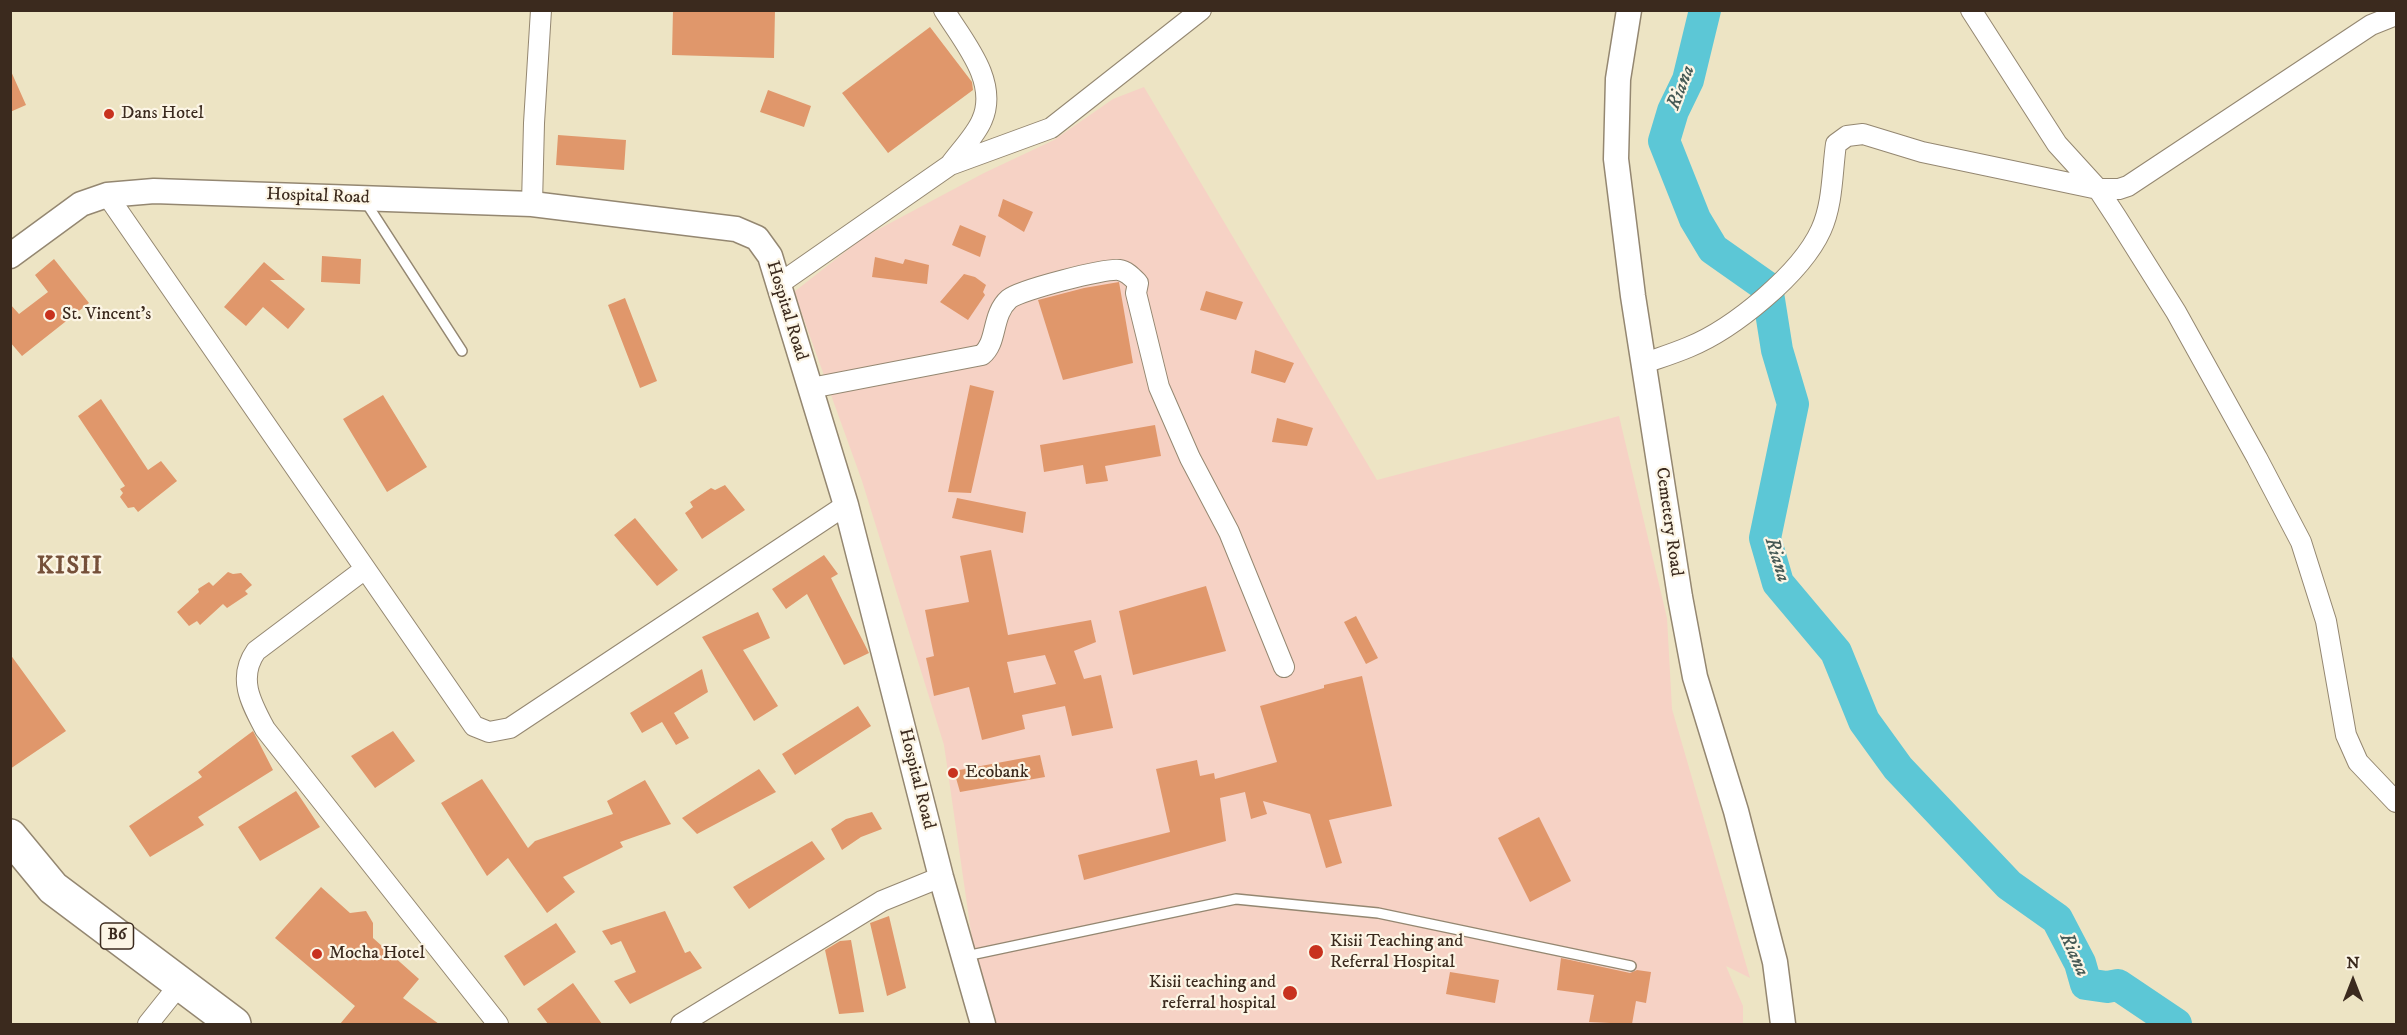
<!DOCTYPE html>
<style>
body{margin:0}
#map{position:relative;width:2407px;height:1035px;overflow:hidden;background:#ede4c4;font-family:"IM FELL DW Pica",serif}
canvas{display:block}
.frame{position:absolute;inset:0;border:12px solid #3b2a1e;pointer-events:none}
.north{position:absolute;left:2323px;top:951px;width:60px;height:60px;-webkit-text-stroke:4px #fcf5e5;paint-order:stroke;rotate:0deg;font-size:16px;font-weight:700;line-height:24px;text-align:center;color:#3b2a1e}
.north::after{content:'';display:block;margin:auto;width:21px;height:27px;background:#3b2a1e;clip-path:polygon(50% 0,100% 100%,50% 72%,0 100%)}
</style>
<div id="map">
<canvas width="2407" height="1035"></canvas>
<div class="frame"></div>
<div class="north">N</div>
</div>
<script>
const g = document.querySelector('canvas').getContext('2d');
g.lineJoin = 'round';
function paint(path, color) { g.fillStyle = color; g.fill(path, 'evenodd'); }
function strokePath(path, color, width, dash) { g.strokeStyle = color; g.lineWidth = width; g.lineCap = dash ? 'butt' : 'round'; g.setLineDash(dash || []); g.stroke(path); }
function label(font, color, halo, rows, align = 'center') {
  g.font = font + ' "IM FELL DW Pica",serif'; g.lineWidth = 4.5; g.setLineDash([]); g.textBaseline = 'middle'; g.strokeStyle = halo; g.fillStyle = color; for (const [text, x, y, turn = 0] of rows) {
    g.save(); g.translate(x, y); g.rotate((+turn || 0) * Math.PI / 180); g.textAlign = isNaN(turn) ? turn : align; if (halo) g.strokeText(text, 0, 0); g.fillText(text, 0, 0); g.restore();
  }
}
paint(new Path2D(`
 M1144 87 1377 480 1619 416 1667 618 1672 709 1750 978 1726 966 1743 1006V1024H993L972 939 944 745 862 481 794 292 864 237 984 173 1054 140 1113 99Z`), '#f6d2c5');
strokePath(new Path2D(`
 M1705 10 1688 80 1673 111 1664 141 1695 219 1713 249 1767 287 1777 350 1793 404 1765 538 1778 583 1836 652 1864 721 1898 768 2009 885 2057 919 2080 963 2086 984 2107 987 2118 985 2176 1024`), '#5cc7d6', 32);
paint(new Path2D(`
 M673 10H775L774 58 672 55Z
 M930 27 972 82 973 90 888 153 842 93Z
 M10 69 26 105 10 112Z
 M768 90 811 106 804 127 760 112Z
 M558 135 626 140 624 170 556 165Z
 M1003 199 1033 212 1024 232 998 216Z
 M960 225 986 236 980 257 952 245Z
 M322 256 361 259 360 284 321 282Z
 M875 257 903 264 905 259 929 265 927 284 872 277Z
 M54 259 89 303 22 356 10 342V304L19 314 48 292 35 275Z
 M264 262 285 280H270L305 309 288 329 263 307 246 326 224 307Z
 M964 274 975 277 986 285 983 292 985 295 968 320 940 302Z
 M1119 282 1133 363 1063 380 1038 300 1084 288Z
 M1206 291 1243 302 1236 320 1200 310Z
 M625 298 657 381 640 388 608 305Z
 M1255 350 1294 363 1285 383 1251 373Z
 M970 385 994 391 971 493 948 492Z
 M383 395 427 467 387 492 343 419Z
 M101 399 148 470 161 461 177 481 138 512 134 507 128 508 120 497 123 493 120 489 125 486 78 416Z
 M1277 418 1313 428 1307 446 1272 442Z
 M1155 425 1161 456 1105 466 1108 481 1086 484 1083 465 1044 472 1040 445Z
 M725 485 745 510 702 539 685 513 693 507 690 502 711 488 715 490Z
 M957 498 1026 512 1023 533 952 518Z
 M635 518 678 570 657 586 614 535Z
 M991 550 1008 635 1091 620 1096 642 1074 651 1084 679 1101 675 1113 728 1072 736 1065 706 1022 715 1025 729 982 740 969 687 934 696 926 658 934 656 925 610 969 602 960 556ZM1045 655 1056 684 1014 693 1007 662Z
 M824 555 838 574 831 578 869 653 844 665 807 594 786 609 772 589Z
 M228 572 233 574 241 573 252 585 245 591 248 594 227 608 223 604 200 625 197 621 189 626 177 612 199 592 198 589 209 582 213 586Z
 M1206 586 1226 651 1133 675 1119 611Z
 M758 612 770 638 743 650 778 706 754 721 702 637Z
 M1356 616 1378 658 1366 664 1344 622Z
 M10 654 66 731 10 769Z
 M702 669 708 692 674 713 689 738 676 745 662 722 642 733 630 713Z
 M1362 676 1392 806 1329 820 1342 863 1326 868 1310 814 1263 801 1267 814 1251 819 1245 792 1220 798 1226 841 1084 880 1078 855 1170 832 1156 769 1197 760 1200 776 1214 773 1215 779 1277 762 1260 706 1324 688V685Z
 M858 706 871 726 795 775 782 754Z
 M253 731 273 770 198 817 204 825 150 857 129 826 202 777 198 772Z
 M393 731 415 761 375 788 351 756Z
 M1040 755 1045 777 960 792 954 771Z
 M759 769 776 792 697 834 682 818Z
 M482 779 528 848 535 841 613 814 607 801 645 780 671 824 620 842 623 847 563 877 575 892 547 913 508 858 487 876 441 803Z
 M296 791 320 827 260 861 238 827Z
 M872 812 882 829 861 837 842 850 831 829 846 819Z
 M1539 817 1571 881 1530 902 1498 838Z
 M812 841 825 859 749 909 733 887Z
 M321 887 350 913 366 911 373 923V938L419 979 403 998 439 1024H340L355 1006 275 938Z
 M665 911 685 953 690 951 702 968 630 1004 614 981 636 972 621 941 611 945 602 931Z
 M889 916 906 988 887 996 870 923Z
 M556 923 576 952 524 986 504 956Z
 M851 940 864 1012 839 1014 825 950 840 941Z
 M1561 958 1630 973 1637 970 1651 972 1646 1003 1636 1001 1632 1024 1589 1022 1594 995 1557 990Z
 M1450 972 1499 980 1495 1003 1446 994Z
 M573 983 602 1024H548L537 1009Z`), '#e0976b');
const service = new Path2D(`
 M365 201 462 351
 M966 956 1236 899 1378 913 1631 966`);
const minor = new Path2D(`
 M944 10C963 41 999 81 982 120 976 135 960 151 950 165
 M1971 10 2057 144 2098 189 2117 218 2176 312 2257 458 2301 542 2326 621 2346 735 2358 762 2396 802
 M107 195 474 726 489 732 510 728 846 505
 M532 204 534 123 541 10
 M779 284 950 165 1051 128 1201 10
 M1645 363C1659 358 1675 353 1689 347 1733 329 1801 274 1821 230 1833 204 1832 172 1836 144L1847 136 1863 134 1922 152 2098 189H2119L2128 186 2371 25 2396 15
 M811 388 982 355C998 342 991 315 1009 299 1020 290 1105 268 1119 270 1127 271 1133 278 1138 283L1136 293 1159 387 1190 458 1229 532 1284 667
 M365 569 256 651C237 678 251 703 265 729L498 1024
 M148 1024 180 984
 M681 1024 882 901 941 877`);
const tertiary = new Path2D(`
 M1629 10 1618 79 1616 159 1633 296 1680 597 1695 677 1736 811 1775 962 1783 1024
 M10 256 81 204 107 195 154 191 532 204 736 229 757 238 770 256 846 505 941 877 983 1024`);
const trunk = new Path2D(`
 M10 836 53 888 234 1024`);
strokePath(service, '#948771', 12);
strokePath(minor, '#948771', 22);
strokePath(tertiary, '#948771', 27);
strokePath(trunk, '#948771', 36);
strokePath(service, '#fff', 9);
strokePath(minor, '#fff', 20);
strokePath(tertiary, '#fff', 24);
strokePath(trunk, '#fff', 33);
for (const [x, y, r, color] of [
 [109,114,6,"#c8321e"],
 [50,315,6,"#c8321e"],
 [953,773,6,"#c8321e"],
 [1316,952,8,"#c8321e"],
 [317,954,6,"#c8321e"],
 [1290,993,8,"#c8321e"]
]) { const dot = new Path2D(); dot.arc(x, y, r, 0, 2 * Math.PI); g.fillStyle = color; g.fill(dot); strokePath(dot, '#fcf5e5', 2); }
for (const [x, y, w] of [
 [117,936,33]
]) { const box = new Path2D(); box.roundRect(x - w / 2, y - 13, w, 26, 4.5); g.fillStyle = '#fcf5e5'; g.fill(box); strokePath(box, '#3b2a1e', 1.5); }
label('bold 16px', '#3b2a1e', null, [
 ["B6",117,936]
]);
label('18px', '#3b2a1e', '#fcf5e5', [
 ["Dans Hotel",121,114],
 ["St. Vincent's",62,315],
 ["Ecobank",965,773],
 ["Kisii Teaching and",1330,942],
 ["Referral Hospital",1330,963],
 ["Mocha Hotel",329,954],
 ["Kisii teaching and",1276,983,"right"],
 ["referral hospital",1276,1004,"right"]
], 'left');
label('18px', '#3b2a1e', '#fcf5e5', [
 ["Hospital Road",318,197,2],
 ["Hospital Road",786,311,73],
 ["Cemetery Road",1668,522,82],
 ["Hospital Road",916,779,76]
]);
label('italic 20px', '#455955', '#fcf5e5', [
 ["Riana",1682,88,-69],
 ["Riana",1776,560,73],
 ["Riana",2073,955,66]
]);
g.letterSpacing = '1.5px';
label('bold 24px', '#755039', '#fcf5e5', [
 ["KISII",70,568]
]);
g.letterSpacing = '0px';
</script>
